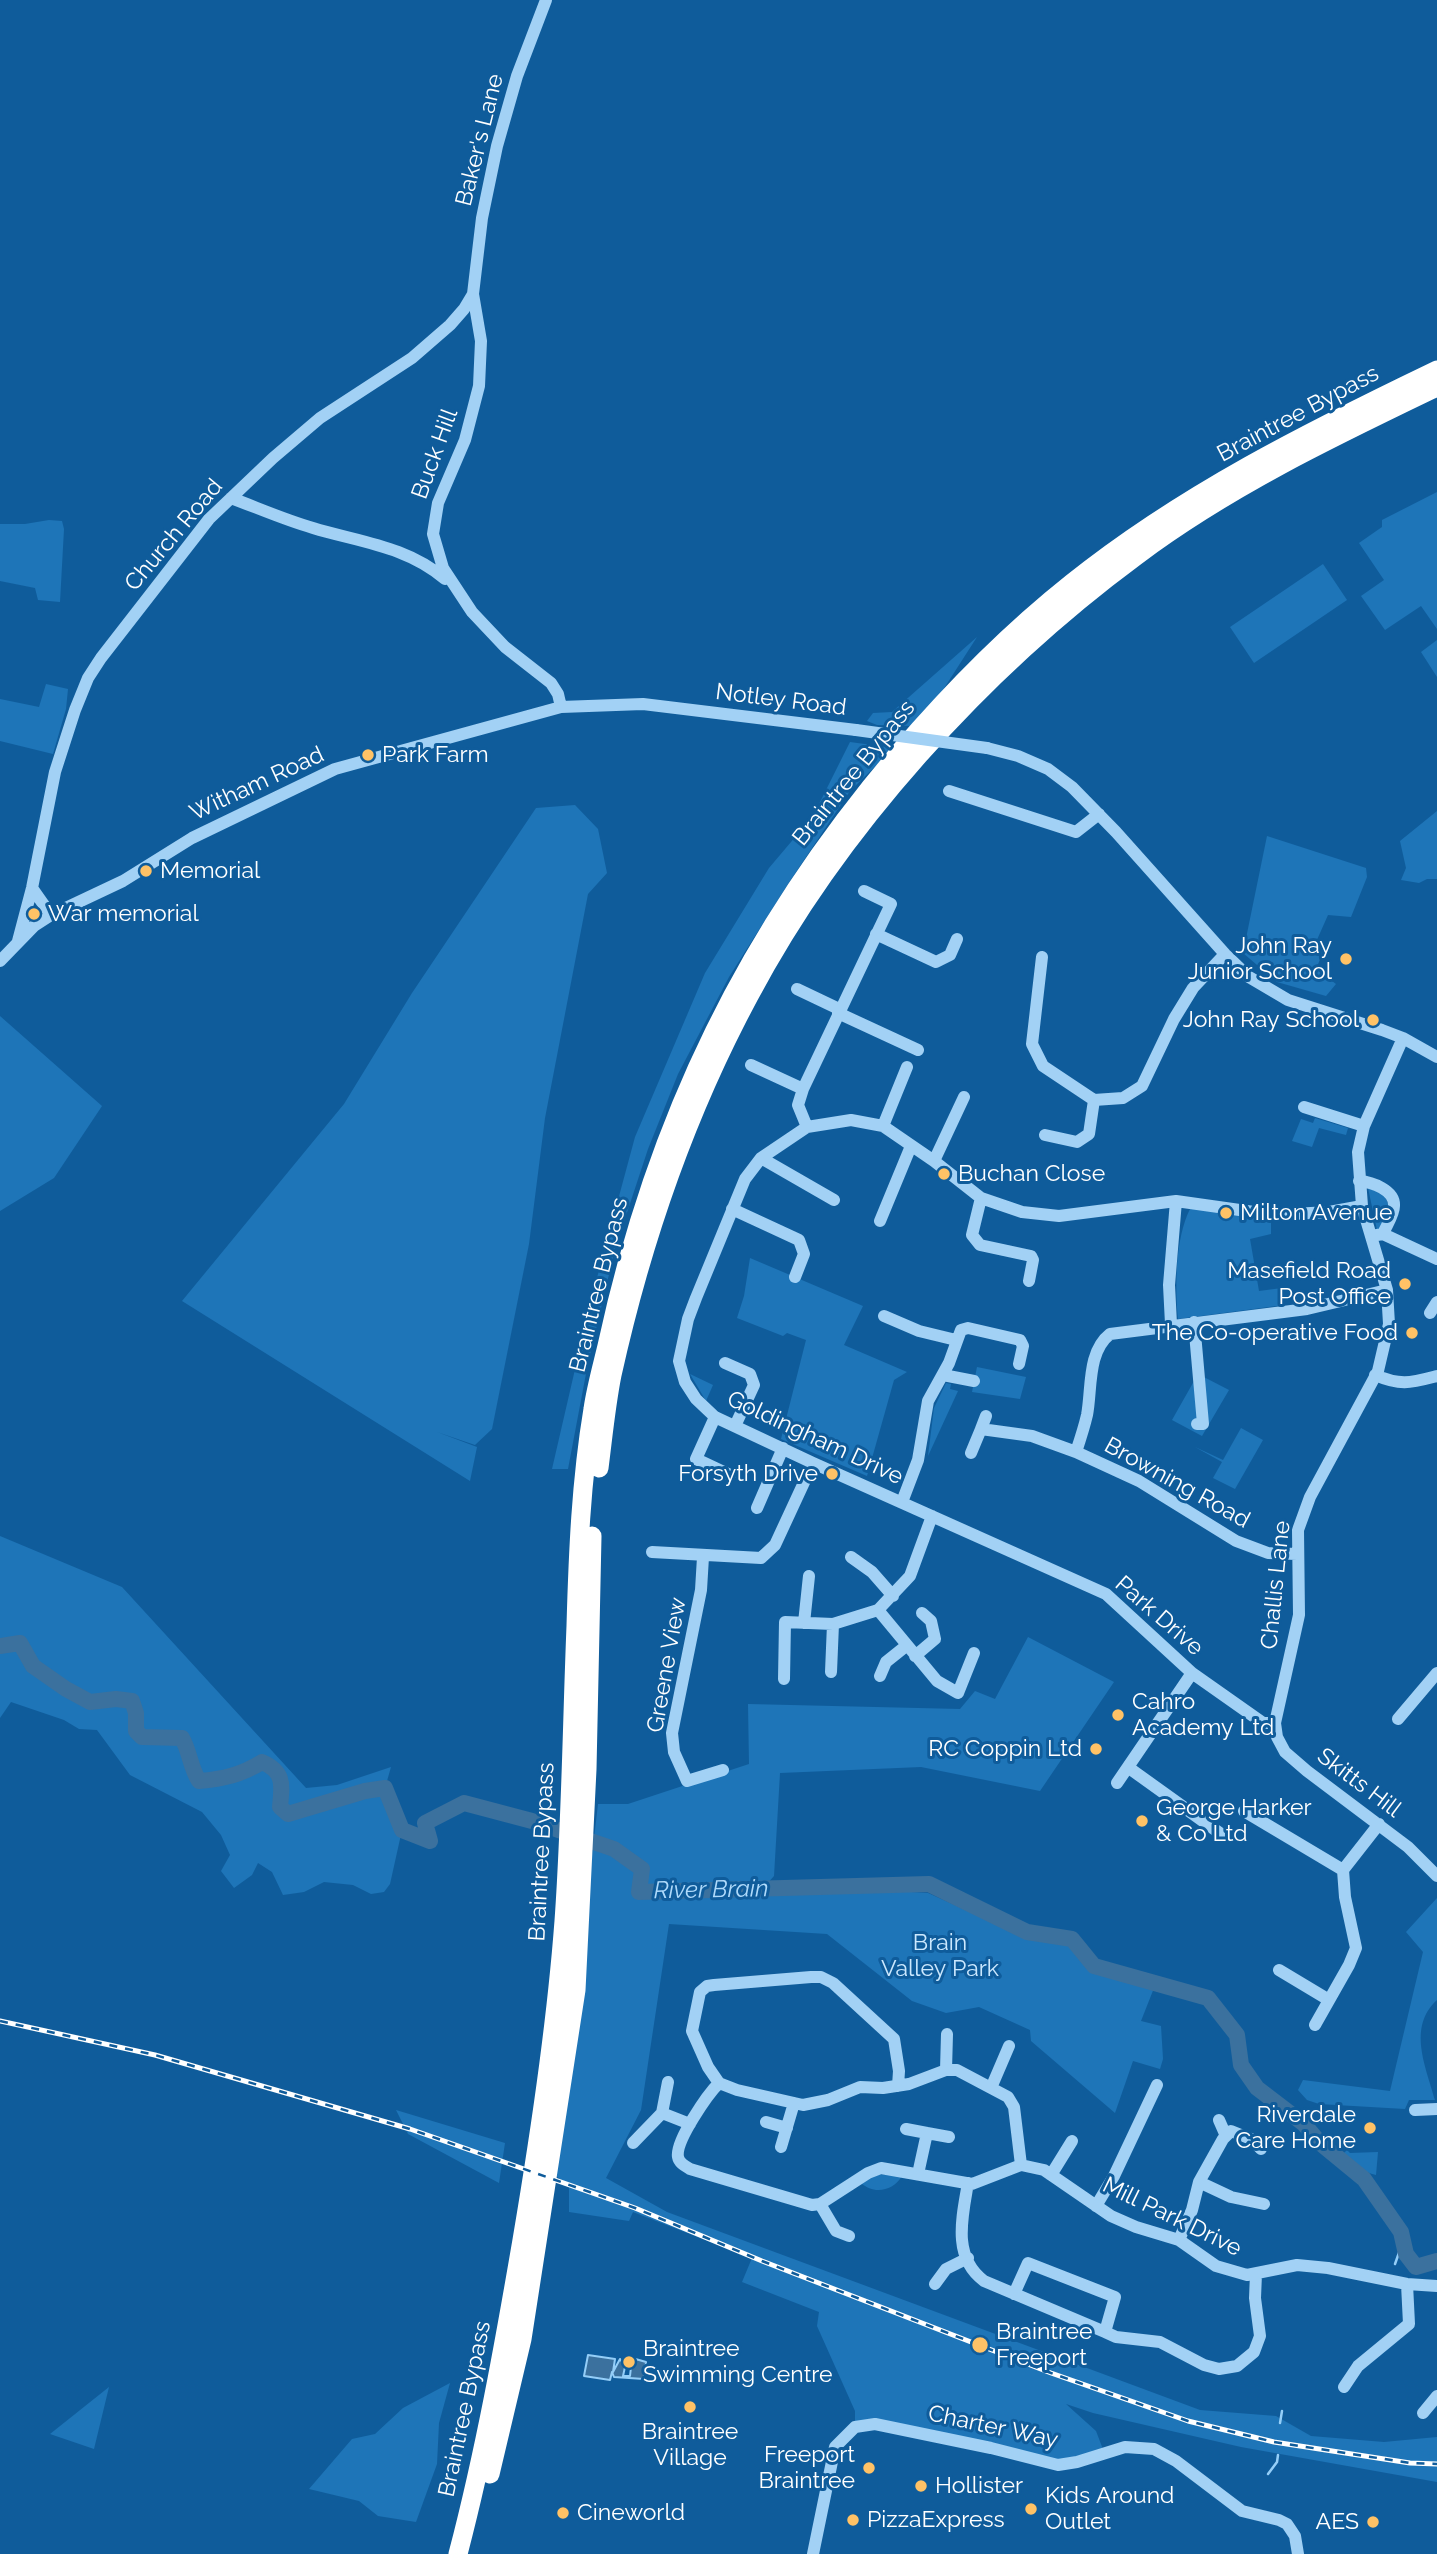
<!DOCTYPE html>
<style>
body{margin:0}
canvas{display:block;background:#0f5c9b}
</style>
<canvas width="1437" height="2554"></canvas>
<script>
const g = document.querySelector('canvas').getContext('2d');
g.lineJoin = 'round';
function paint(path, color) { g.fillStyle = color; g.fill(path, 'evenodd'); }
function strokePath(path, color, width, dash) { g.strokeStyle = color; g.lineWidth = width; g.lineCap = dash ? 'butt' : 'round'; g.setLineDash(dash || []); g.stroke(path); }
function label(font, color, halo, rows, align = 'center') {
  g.font = font + ' Raleway,sans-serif'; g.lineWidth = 6; g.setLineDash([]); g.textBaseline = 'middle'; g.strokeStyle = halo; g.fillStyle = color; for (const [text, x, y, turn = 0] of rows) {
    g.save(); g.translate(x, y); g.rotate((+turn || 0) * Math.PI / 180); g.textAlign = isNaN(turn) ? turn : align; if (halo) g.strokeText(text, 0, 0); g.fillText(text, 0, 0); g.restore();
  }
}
paint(new Path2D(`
 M1437 492V629L1421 606 1385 630 1361 596 1384 580 1359 543 1382 527V520Z
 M49 520 62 521 64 529 60 602 38 600 35 588 0 581V524H25Z
 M1323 564 1347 600 1254 663 1230 627Z
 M977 637 941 693 913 726 877 725 867 721 873 713 892 712Z
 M1437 640V677L1421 652Z
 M46 684 68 689 66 709 53 754 0 741V699L39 707Z
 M850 742 894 748 850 791 788 884 729 977 678 1074 648 1149 615 1249 588 1363 568 1469H552L591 1300 635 1137 705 973 769 868 813 816Z
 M575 805 598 829 607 873 588 894 545 1118 529 1244 492 1429 475 1445 437 1432 477 1447 470 1481 182 1301 344 1104 412 993 536 808Z
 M1437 811V879H1427L1419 883 1401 880 1406 868 1400 841Z
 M1267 836 1366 868 1367 877 1351 917 1328 915 1316 942 1318 947 1324 950 1316 969 1336 984 1326 996 1277 982 1243 953Z
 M0 1016 102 1106 54 1178 0 1211Z
 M1315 1118 1348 1128 1346 1135 1319 1128 1312 1147 1292 1141 1301 1119 1313 1123Z
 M1368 1188C1394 1197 1390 1207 1382 1229L1377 1230Z
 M1196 1208 1271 1219V1234L1250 1239 1259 1291 1282 1288 1284 1305 1178 1319C1175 1287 1175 1239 1190 1209Z
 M750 1258 863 1306 844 1345 907 1372 894 1380 867 1476 781 1439 806 1340 787 1333 783 1336 737 1318 744 1296Z
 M977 1367 1026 1377 1020 1399 972 1392Z
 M690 1374 713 1385 706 1401Z
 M1198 1374 1229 1390 1202 1436 1172 1420Z
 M946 1383 951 1384 950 1389 958 1391 928 1456 934 1408Z
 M1241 1428 1263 1440 1235 1489 1213 1478 1222 1462 1195 1447 1223 1460Z
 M0 1536 122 1587 306 1788 337 1785 391 1767 385 1788 402 1830 390 1884 384 1892 371 1894 353 1885 324 1882 304 1892 283 1895 272 1872 258 1863 252 1875 234 1888 221 1871 230 1855 221 1835 202 1812 130 1775 97 1730 79 1729 64 1720 11 1702 0 1718Z
 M1028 1637 1114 1682 1040 1791 921 1767 780 1773 774 1876 757 1895 863 1889 928 1893 1023 1936 1070 1945 1092 1969 1154 1988 1141 2021 1161 2026 1163 2059 1160 2069 1133 2061 1115 2113 1031 2041 1030 2030 979 2007 946 2013 912 2001 827 1934 669 1924 641 2110 606 2178 667 2212 1200 2410 1276 2416 1311 2436 1384 2442 1437 2437V2482L1241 2447 1093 2413 1066 2404 1096 2431 1104 2452 1061 2464 875 2424 855 2427V2411L817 2326 819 2312 742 2282 752 2258 633 2212 629 2221 569 2212V2187L555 2175 598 1804H628L749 1764 748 1704 960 1709 975 1691 995 1699Z
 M1437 1898V2000C1407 2027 1426 2067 1435 2100H1409L1405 2109 1319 2104 1307 2100 1298 2090 1303 2080 1390 2091 1423 1952 1406 1932Z
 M396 2110 505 2143 499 2183 408 2134Z
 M1347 2150 1350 2153 1378 2152 1376 2175C1364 2172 1351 2165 1343 2154Z
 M875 2174 902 2176C893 2191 874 2195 861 2183Z
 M450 2383 439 2423 437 2464 416 2522 378 2516 359 2501 309 2489 352 2439 375 2434 403 2408Z
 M109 2387 94 2449 50 2434Z`), '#1e75b8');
const water = new Path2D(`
 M588 2355 615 2359 613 2372 620 2359 625 2367 623 2376H630L632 2358 646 2362 644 2379 614 2377 612 2372 610 2380 584 2376Z`);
paint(water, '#3b719e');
strokePath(water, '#94cef8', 2);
strokePath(new Path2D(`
 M1395 2264 1401 2247V2232
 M1280 2423 1282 2411
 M1268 2474 1277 2462 1278 2455`), '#94cef8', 2.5);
strokePath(new Path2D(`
 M0 1646 20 1643 33 1666 66 1689 90 1702 116 1699 132 1701 136 1713V1731L142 1737 182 1738C190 1752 190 1767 199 1781 223 1779 241 1775 262 1762 285 1772 282 1785 280 1807L288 1814 365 1791 385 1788 402 1830 430 1841 425 1823 464 1803 532 1821 614 1849 642 1869 639 1892 929 1884 1027 1932 1072 1939 1094 1966 1208 1998 1237 2035 1241 2065 1257 2088 1304 2124 1319 2142 1364 2179 1401 2232 1406 2254 1416 2267 1437 2261`), '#3b719e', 16);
strokePath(new Path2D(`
 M546 0 517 76 497 146 482 218 473 294 481 341 479 386 465 440 438 503 433 534 443 568 472 612 505 647 551 683 558 694 561 707
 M231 498C258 508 285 520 313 528 359 542 407 546 445 579
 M987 748 1018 756 1048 769 1072 787 1116 832 1225 954 1249 977 1288 1000 1382 1030 1403 1038 1437 1057
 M949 791 1076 832 1099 814
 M32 888 51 915
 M876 934 936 962 950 955 957 939
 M18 941 32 888 55 772 75 710 88 678 101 658 209 519 273 458 320 418 412 358 450 325 464 309 473 294
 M1042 957 1032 1044 1043 1066 1094 1100 1123 1098 1142 1086 1174 1019 1193 988 1225 954
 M0 961 34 926 51 915 123 881 192 838 335 769 561 707 643 704 856 730
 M797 989 839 1009
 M838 1013 918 1050
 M1403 1038 1364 1126 1358 1152 1362 1206 1387 1290 1389 1324 1378 1371 1310 1497 1298 1530 1299 1615 1275 1723 1277 1737 1285 1752 1307 1771 1408 1847 1437 1876
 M751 1065 803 1089
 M1304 1107 1364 1126
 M883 1126 907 1067
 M807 1127 798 1105 803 1089 891 904 864 891
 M1045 1135 1077 1142 1089 1134 1094 1100
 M761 1158 834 1200
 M934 1161 964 1097
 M1359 1181C1372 1182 1395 1190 1394 1206 1394 1215 1386 1226 1383 1234
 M981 1198 972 1235 980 1245 1031 1256 1033 1260 1029 1281
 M732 1209 799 1240 804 1254 795 1277
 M880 1221 911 1146
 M1377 1235 1383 1234 1437 1259
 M1430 1313 1437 1302
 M884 1316 919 1331 956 1340
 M1194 1322 1203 1424H1197
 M1171 1324 1169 1285 1176 1201
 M725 1363 750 1374 754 1385 735 1426
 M943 1375 974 1381
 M1375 1375C1401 1386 1410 1383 1437 1376
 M715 1417 696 1459 730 1475
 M981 1429 986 1416
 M1076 1452C1080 1440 1084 1428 1087 1415 1092 1389 1087 1352 1110 1334L1307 1309 1387 1290
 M971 1453 981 1429 1032 1436 1076 1452 1139 1481 1236 1541 1268 1553 1297 1554
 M902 1502 918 1460 928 1401 949 1363 961 1330 968 1328 1020 1340 1023 1346 1019 1364
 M757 1508 783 1448
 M652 1552 761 1558 775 1545 813 1463
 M703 1557 701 1590 672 1733 674 1752 687 1781 723 1770
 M851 1557 872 1572 893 1596
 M878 1610 937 1681 958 1693 974 1653
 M804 1623 809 1576
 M915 1656 935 1639 931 1621 922 1613
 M831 1672 833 1624
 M880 1676 886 1662 906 1646
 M784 1679 785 1622 833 1624 878 1610 910 1576 932 1516
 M1398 1719 1437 1673
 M1275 1723H1263L1192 1673 1106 1594 813 1463 715 1417 696 1399 685 1382 679 1361 688 1319 696 1298 745 1179 761 1158 807 1127 851 1120 883 1126 934 1161 981 1198 1022 1212 1059 1216 1176 1201 1275 1215 1329 1212 1362 1206
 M1129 1768 1221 1834
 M1117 1783 1192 1673
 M1244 1811 1343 1870
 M1279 1970 1329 2000
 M1315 2025 1349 1965 1356 1948 1345 1897 1343 1870 1379 1824
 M946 2070 947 2034
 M719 2083C708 2094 675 2141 678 2157 679 2163 685 2166 690 2169L812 2205 820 2204 868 2173 881 2168 972 2184 1021 2165 1044 2170 1111 2216 1136 2227 1179 2240 1216 2266 1247 2275 1297 2265 1328 2268 1407 2284 1437 2286
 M719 2083 737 2090 803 2105 828 2100 860 2087 883 2088 909 2084 946 2070H957L1008 2097 1014 2107 1021 2165
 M719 2083 708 2067 692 2031 700 1992 707 1986 714 1985 811 1977H821L833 1983 894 2039 899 2071 898 2086
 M991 2088 1009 2046
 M1415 2110 1437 2109
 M662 2113 668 2082
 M1219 2120 1226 2136
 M766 2122 787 2128
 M906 2129 927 2133
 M633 2143 662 2113 690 2124
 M781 2147 794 2103
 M918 2174 927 2133 949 2137
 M1051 2175 1072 2141
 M1199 2182 1231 2197 1264 2204
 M968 2183C962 2218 952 2257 984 2281L1105 2332 1116 2337 1160 2342 1204 2365 1219 2369 1237 2366 1254 2352 1260 2336 1255 2298 1256 2274
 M820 2204 836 2231 849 2236
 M1096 2206 1114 2176 1157 2085
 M1179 2240 1192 2210 1199 2182 1223 2139 1231 2131 1251 2139 1261 2149
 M935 2284 946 2269 968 2258
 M1014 2294 1028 2263 1115 2297 1105 2332
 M1344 2387 1358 2366 1409 2324 1407 2284
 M1423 2413 1437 2396
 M813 2554 835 2447 855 2427 875 2424 991 2448 1058 2465 1077 2462 1125 2447 1154 2449 1176 2461 1242 2511 1279 2520 1287 2524 1295 2536 1298 2554`), '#a2d1f5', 12);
strokePath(new Path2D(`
 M599 1468C603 1437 606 1405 612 1375 641 1244 685 1115 749 996 838 828 983 669 1136 556 1228 487 1333 437 1437 387
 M490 2474 522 2339 576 1990 587 1769 592 1536
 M458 2554C485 2451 504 2345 522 2240 540 2134 556 2028 564 1921 571 1823 572 1725 576 1626 578 1554 581 1481 593 1409 596 1388 602 1367 607 1346 656 1119 748 931 898 754 951 692 1009 633 1072 583 1183 494 1310 431 1437 370`), '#fff', 19);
const rail = new Path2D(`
 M0 2021 155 2055 410 2129 635 2208 762 2261 1051 2373 1188 2421 1274 2442 1410 2463 1437 2464`);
strokePath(rail, '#fff', 5);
strokePath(rail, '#0f5c9b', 2.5, [8]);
strokePath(new Path2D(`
 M856 730 987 748`), '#a2d1f5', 12);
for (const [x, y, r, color] of [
 [368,755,7,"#ffc266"],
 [146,871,7,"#ffc266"],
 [34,914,7,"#ffc266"],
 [1346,959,7,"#ffc266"],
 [1373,1020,7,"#ffc266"],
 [944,1174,7,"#ffc266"],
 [1226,1213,7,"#ffc266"],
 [1405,1284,7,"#ffc266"],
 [1412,1333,7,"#ffc266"],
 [832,1474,7,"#ffc266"],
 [1118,1715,7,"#ffc266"],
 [1096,1749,7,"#ffc266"],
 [1142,1821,7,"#ffc266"],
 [1370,2128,7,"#ffc266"],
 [980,2345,9,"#ffc266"],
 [629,2362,7,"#ffc266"],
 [690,2407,7,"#ffc266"],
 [869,2468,7,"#ffc266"],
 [921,2486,7,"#ffc266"],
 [1031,2509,7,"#ffc266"],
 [563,2513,7,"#ffc266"],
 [853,2520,7,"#ffc266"],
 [1373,2522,7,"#ffc266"]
]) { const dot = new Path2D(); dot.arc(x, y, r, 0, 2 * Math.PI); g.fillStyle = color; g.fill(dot); strokePath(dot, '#0f5c9b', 2.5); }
label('23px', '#fff', '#0f5c9b', [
 ["Baker's Lane",480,140,-76],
 ["Braintree Bypass",1298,414,-28],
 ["Buck Hill",435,454,-70],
 ["Church Road",174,535,-50],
 ["Notley Road",781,700,7],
 ["Braintree Bypass",854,773,-51],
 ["Witham Road",257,784,-25],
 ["Braintree Bypass",599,1285,-76],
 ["Goldingham Drive",815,1438,25],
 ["Browning Road",1177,1483,29],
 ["Challis Lane",1276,1585,-84],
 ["Park Drive",1159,1616,41],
 ["Greene View",667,1665,-80],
 ["Skitts Hill",1359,1783,37],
 ["Braintree Bypass",542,1852,-87],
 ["Mill Park Drive",1172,2217,26],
 ["Braintree Bypass",465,2409,-78],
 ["Charter Way",993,2427,12]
]);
label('23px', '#fff', '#0f5c9b', [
 ["Park Farm",382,755],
 ["Memorial",160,871],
 ["War memorial",48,914],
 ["John Ray",1332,946,"right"],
 ["Junior School",1332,972,"right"],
 ["John Ray School",1359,1020,"right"],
 ["Buchan Close",958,1174],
 ["Milton Avenue",1240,1213],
 ["Masefield Road",1391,1271,"right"],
 ["Post Office",1391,1297,"right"],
 ["The Co-operative Food",1398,1333,"right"],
 ["Forsyth Drive",818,1474,"right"],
 ["Cahro",1132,1702],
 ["Academy Ltd",1132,1728],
 ["RC Coppin Ltd",1082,1749,"right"],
 ["George Harker",1156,1808],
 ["& Co Ltd",1156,1834],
 ["Riverdale",1356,2115,"right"],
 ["Care Home",1356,2141,"right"],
 ["Braintree",996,2332],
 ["Freeport",996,2358],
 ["Braintree",643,2349],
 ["Swimming Centre",643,2375],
 ["Braintree",690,2432,"center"],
 ["Village",690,2458,"center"],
 ["Freeport",855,2455,"right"],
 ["Braintree",855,2481,"right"],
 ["Hollister",935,2486],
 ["Kids Around",1045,2496],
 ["Outlet",1045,2522],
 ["Cineworld",577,2513],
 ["PizzaExpress",867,2520],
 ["AES",1359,2522,"right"]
], 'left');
label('23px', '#cbe8fe', '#0f5c9b', [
 ["Brain",940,1943],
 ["Valley Park",940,1969]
]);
label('italic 24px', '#afdafb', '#0f5c9b', [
 ["River Brain",711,1890,-1]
]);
</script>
